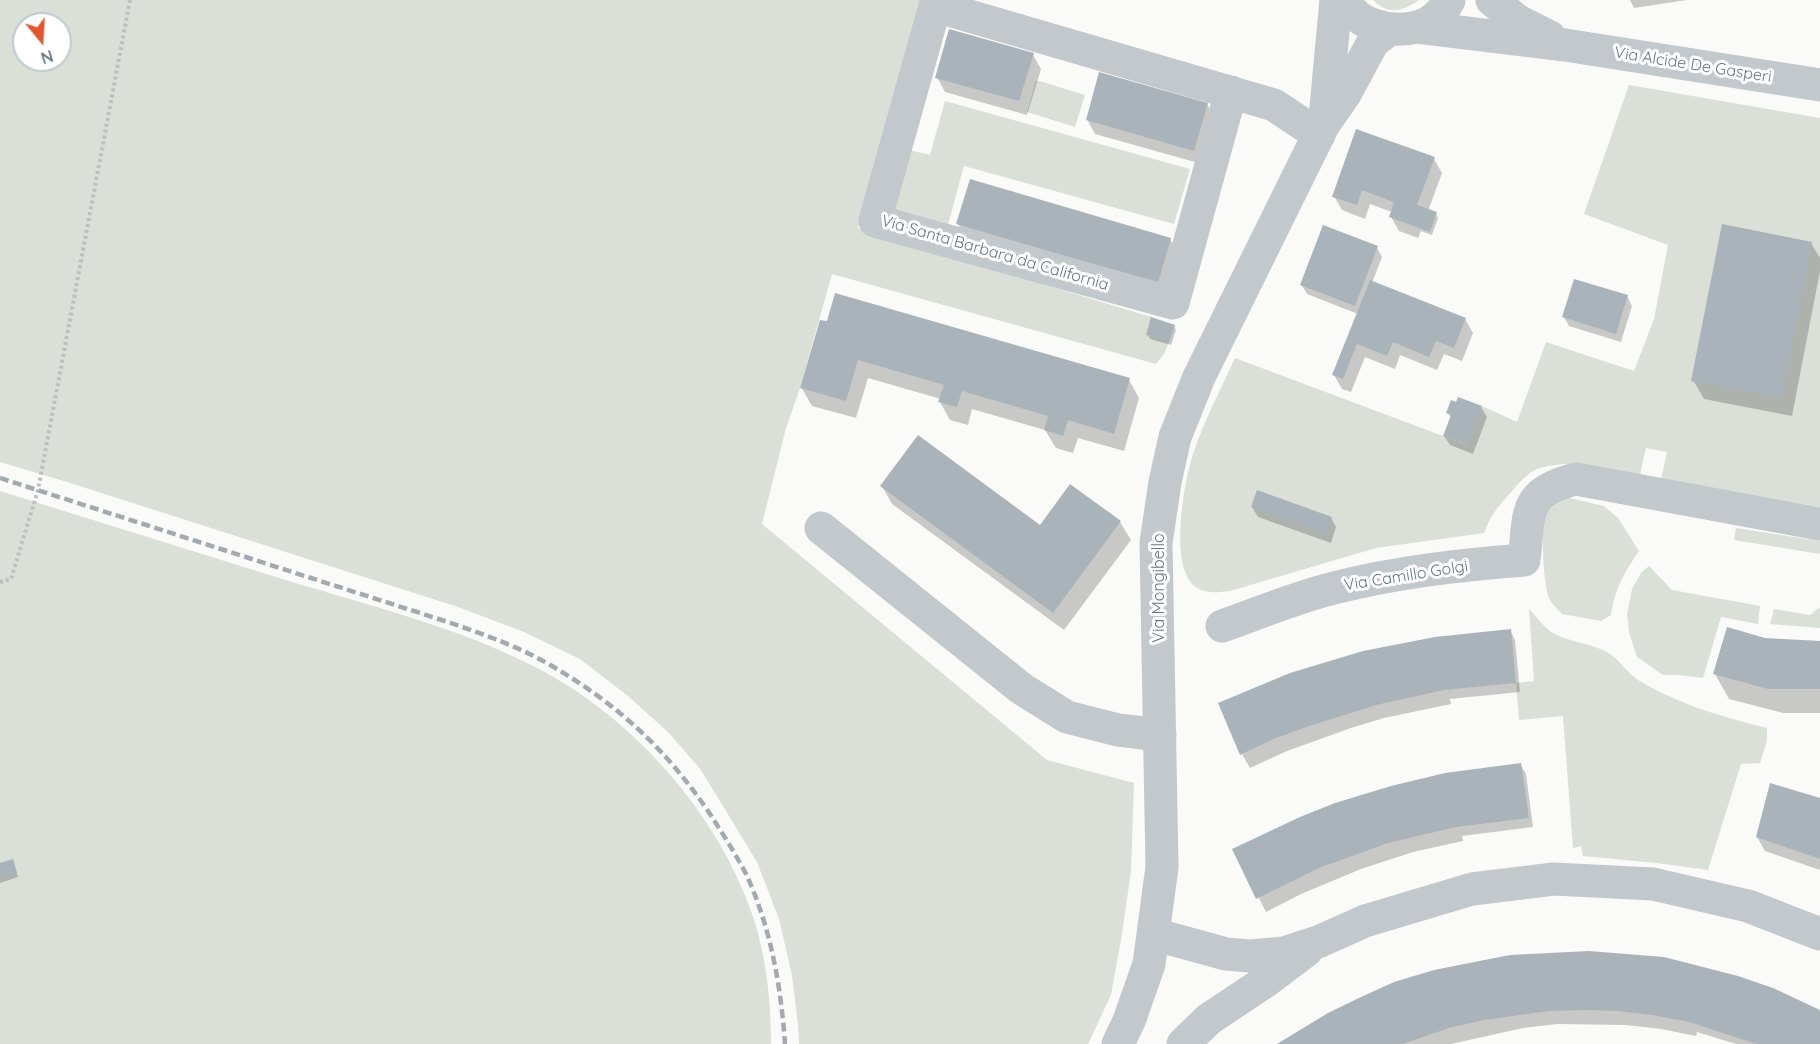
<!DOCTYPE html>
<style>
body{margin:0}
#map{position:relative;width:1820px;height:1044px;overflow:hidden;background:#fafaf8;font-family:Quicksand,sans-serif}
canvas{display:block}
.north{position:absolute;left:12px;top:12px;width:60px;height:60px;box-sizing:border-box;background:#fff;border:2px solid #c1c8cd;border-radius:50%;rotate:162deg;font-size:16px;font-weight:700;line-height:24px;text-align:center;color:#657683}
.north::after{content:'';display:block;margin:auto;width:21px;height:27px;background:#e4572e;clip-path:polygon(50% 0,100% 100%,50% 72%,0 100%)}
</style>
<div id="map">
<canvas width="1820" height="1044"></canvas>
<div class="north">N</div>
</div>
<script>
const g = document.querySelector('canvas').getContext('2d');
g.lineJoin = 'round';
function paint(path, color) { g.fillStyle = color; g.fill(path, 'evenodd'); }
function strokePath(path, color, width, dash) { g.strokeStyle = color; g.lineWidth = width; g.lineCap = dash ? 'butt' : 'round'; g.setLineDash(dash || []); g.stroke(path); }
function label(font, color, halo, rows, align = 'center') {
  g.font = font + ' Quicksand,sans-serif'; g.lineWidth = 6; g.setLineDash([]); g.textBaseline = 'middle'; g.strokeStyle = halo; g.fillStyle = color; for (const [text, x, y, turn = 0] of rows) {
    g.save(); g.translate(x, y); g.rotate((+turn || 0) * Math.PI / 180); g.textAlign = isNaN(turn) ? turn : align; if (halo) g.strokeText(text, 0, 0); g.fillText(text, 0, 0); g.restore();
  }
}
paint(new Path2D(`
 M0 0H920L858 228 1151 317 1169 342 1164 354 1156 364 832 274 800 388 786 428 762 524 1047 760 1134 783 1131 871 1122 934 1111 995 1088 1044H799L798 1025 792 975 779 919 757 862 701 770 669 733 628 696 580 659 524 632 458 607 67 482 0 462ZM24 24H60V60H24Z
 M1373 0H1419C1403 11 1389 16 1373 0Z
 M1036 80 1085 95 1075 127 1027 112Z
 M1629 85 1820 118V507L1661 479 1667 452 1646 448 1640 475C1608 469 1572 458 1540 468 1529 471 1519 483 1512 491 1498 507 1492 513 1484 533L1376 548 1230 591C1219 592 1209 594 1199 589 1167 573 1184 482 1193 454 1203 423 1221 389 1235 358L1467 445 1482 406 1517 422 1546 342 1634 371 1654 319 1668 245 1584 214Z
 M945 101 1190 169 1174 224 964 166 946 232 891 216 909 150 930 155Z
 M0 491C97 521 195 552 292 582 371 606 453 626 527 663 630 712 723 817 756 926 767 964 771 1004 771 1044H0Z
 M1570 498 1604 506 1618 518 1639 551C1625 571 1614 590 1611 615L1601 621 1562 614C1558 610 1553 605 1550 600 1543 588 1541 528 1545 516 1549 504 1559 500 1570 498Z
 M1736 528 1820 541V554L1734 540Z
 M1649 566 1672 590 1760 606 1758 624 1721 617 1703 678 1678 675H1663L1637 657 1629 632 1627 614 1632 589 1641 573Z
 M1820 607V628L1770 624 1774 609 1810 615Z
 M1529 609C1536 616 1543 626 1551 632 1567 642 1590 643 1607 652 1619 659 1626 672 1638 680 1678 704 1722 717 1767 728V741L1760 763 1741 764 1708 870 1656 863 1583 856 1581 846 1573 848 1563 716 1519 720 1516 683 1534 681Z`), '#dadfd7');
paint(new Path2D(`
 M1630 0H1687L1634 8Z
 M1033 55 1041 69 1027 115 945 92 937 77Z
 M1207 104 1215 118 1202 164 1095 134 1087 119Z
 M1434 159 1442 173 1428 211 1436 214 1438 218 1432 235 1421 231 1418 238 1399 231 1391 217 1392 212 1370 204 1365 219 1342 210 1334 196Z
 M958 224 1170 239 1178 253 1166 296 966 238Z
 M1811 243 1820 258V271L1792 416 1704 399 1693 380Z
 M1377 248 1382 257 1372 283 1465 319 1473 333 1462 361 1444 354 1437 370 1400 355 1395 369 1365 357 1351 392 1342 389 1334 375 1358 314 1307 294 1301 284Z
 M1627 296 1632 306 1621 342 1569 326 1564 317Z
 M821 321 1129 380 1139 398 1124 451 1078 438 1073 453 1056 448 1045 430 972 409 968 425 950 420 940 402 941 399 868 378 856 418 812 406 801 387Z
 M1174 326 1176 330 1171 345 1150 339 1148 334Z
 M1481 407 1487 417 1473 454 1450 445 1444 436 1451 418 1448 413Z
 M882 486 1041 527 1120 522 1131 540 1064 630 892 504Z
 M1252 507 1331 518 1336 527 1331 543 1258 517Z
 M1510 630 1515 640 1520 692 1450 699 1451 704 1384 718 1351 728 1287 751 1250 768 1242 754Z
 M1765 640 1820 641V713H1783L1729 699 1715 674Z
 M1520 764 1526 774 1533 827 1462 836 1463 841 1413 852 1361 869 1301 894 1266 912 1234 850Z
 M1820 800V870L1765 851 1757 837Z
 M13 861 18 877 0 883V865Z
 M1395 983 1820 1012V1044H1736L1697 1032 1696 1036 1661 1029 1626 1025 1557 1024 1523 1028 1451 1044H1280Z`), '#0003');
paint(new Path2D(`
 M949 29 1034 53 1019 101 935 78Z
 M1099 72 1208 103 1194 151 1086 120Z
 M1356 129 1435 157 1417 205 1437 212 1430 232 1389 217 1394 202 1362 190 1357 205 1332 197Z
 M970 179 1171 238 1158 283 956 224Z
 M1722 224 1812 242 1782 398 1691 381Z
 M1323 225 1378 246 1355 306 1300 285Z
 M1574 279 1628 295 1616 334 1562 317Z
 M1370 280 1466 318 1454 348 1436 341 1429 357 1393 342 1387 356 1357 344 1343 379 1332 375Z
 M835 293 1130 378 1114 434 1068 420 1063 436 1044 430 1048 416 962 391 957 407 938 402 944 385 858 360 846 401 800 388 820 320 827 321Z
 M1151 317 1175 325 1169 342 1146 335Z
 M1458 397 1482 406 1468 445 1443 436 1451 415 1446 413 1451 400 1456 402Z
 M918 435 1040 525 1070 484 1121 521 1053 613 880 486Z
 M1257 490 1332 517 1326 534 1251 507Z
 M1727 627 1765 638 1820 641V689H1768L1713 674Z
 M1511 629 1516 683 1444 690 1376 705 1309 726 1279 737 1240 755 1218 703 1290 673 1363 651 1435 637Z
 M1521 763 1529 818 1456 827 1388 843 1319 868 1256 899 1232 849 1300 817 1335 803 1391 786 1445 773Z
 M1770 783 1820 798V859L1756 837Z
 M13 859 17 873 0 878V863Z
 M1589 951 1664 957 1738 976 1773 988 1820 1010V1044H1756L1689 1022 1652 1015 1617 1011 1586 1010 1549 1011 1484 1020 1449 1028 1403 1044H1277L1328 1013 1361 997 1394 982 1434 970 1510 955Z`), '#aab3b9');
strokePath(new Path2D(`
 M0 582 11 579 38 490 130 0`), '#bbbfc2', 4, [3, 3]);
strokePath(new Path2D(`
 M1346 0C1354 26 1393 33 1417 27 1430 24 1443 13 1449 0
 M1492 0 1518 21 1550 37
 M1417 27 1565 45 1820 85
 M1231 92 1173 303 875 221 935 6 1274 105 1319 135
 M1325 118 1336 0
 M821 528 1022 689 1067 717 1118 730 1160 735
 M1222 626C1259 613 1297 597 1334 588 1397 572 1460 565 1524 560 1530 513 1522 492 1576 479L1820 524
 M1153 934 1226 954 1250 956 1284 953 1318 942 1365 921 1472 889 1554 879 1653 884 1748 906 1820 934
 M1118 1044 1129 1021 1149 964 1162 867 1156 543 1165 482 1175 437 1199 377 1324 124 1345 94 1373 42 1390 29
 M1183 1044 1209 1019 1266 981 1307 950`), '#c3c8cc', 33);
strokePath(new Path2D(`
 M0 478 451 623C485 635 520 647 552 666 620 706 668 751 712 817 724 836 737 856 747 876 771 929 781 987 785 1044`), '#a2aab0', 4.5, [9, 4.5]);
label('16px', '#657683', '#fff', [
 ["Via Alcide De Gasperi",1693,65,9],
 ["Via Santa Barbara da California",995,253,16],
 ["Via Camillo Golgi",1406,576,-9],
 ["Via Mongibello",1159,588,-90]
]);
</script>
